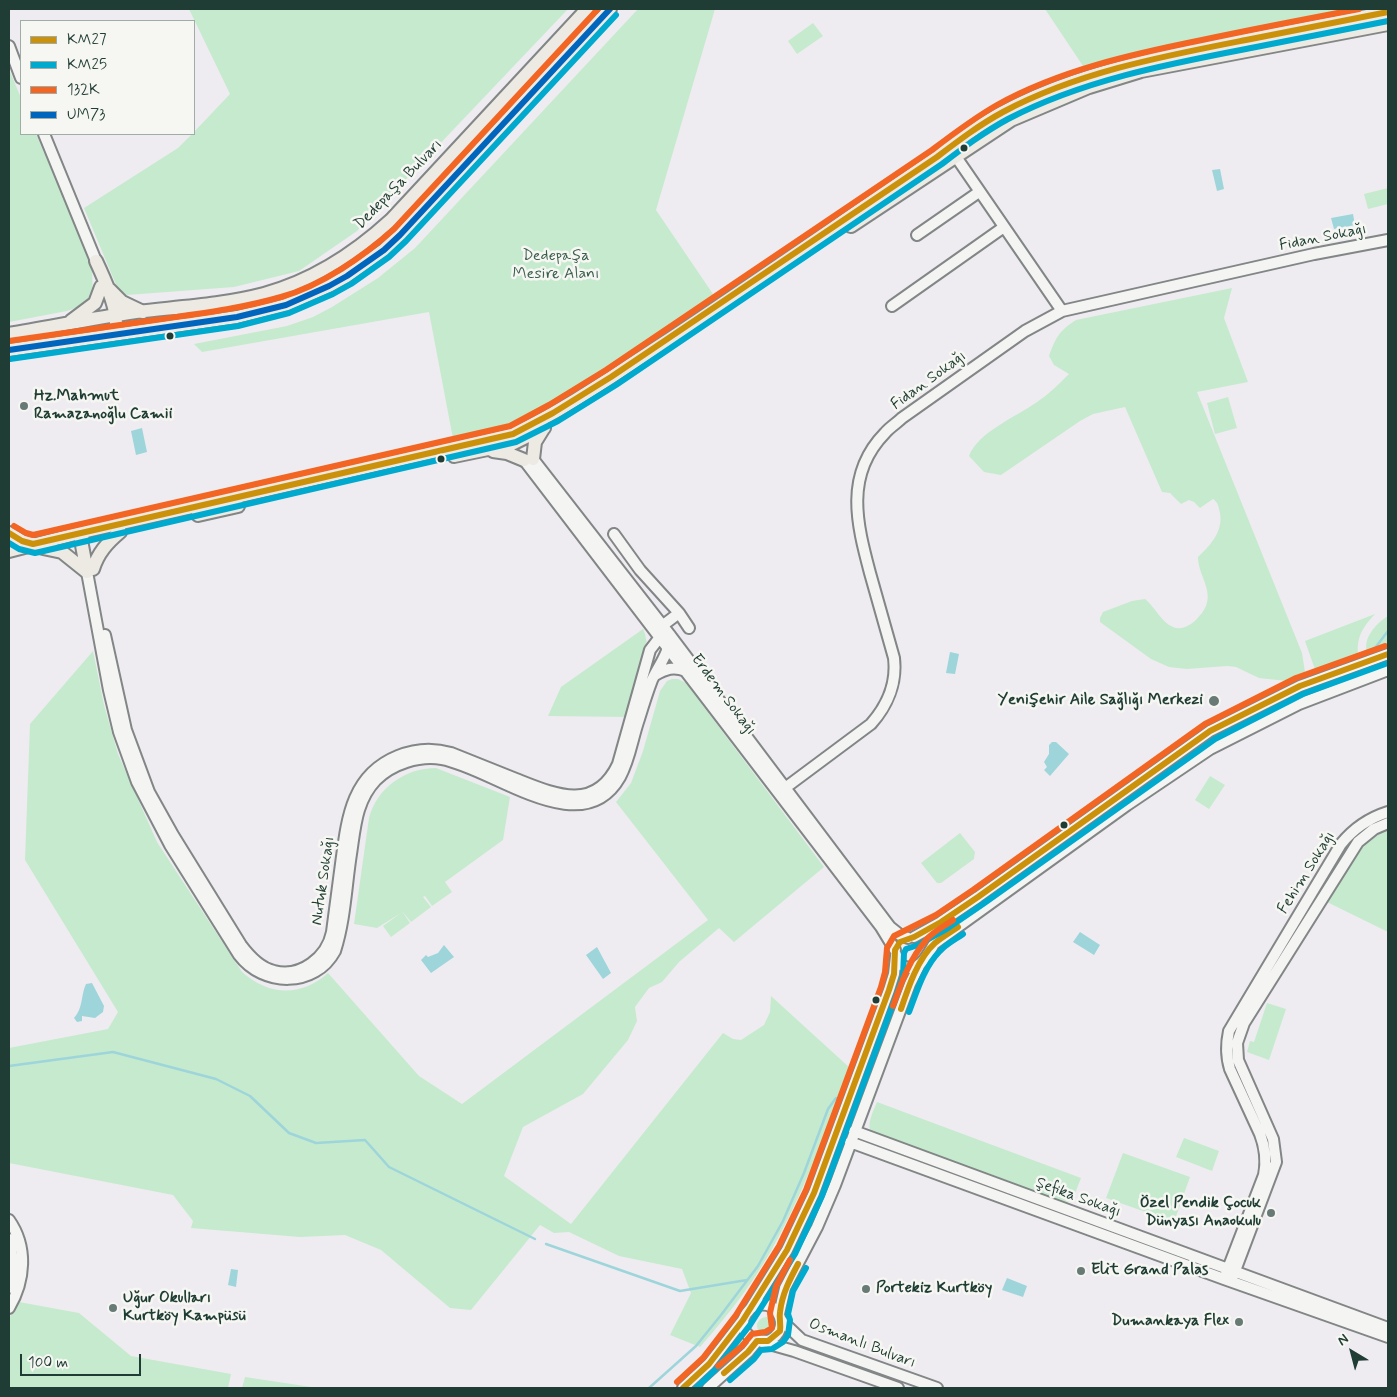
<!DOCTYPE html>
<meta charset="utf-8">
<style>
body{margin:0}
#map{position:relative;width:1397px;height:1397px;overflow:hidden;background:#eeecf0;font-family:Mynerve,sans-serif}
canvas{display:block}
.frame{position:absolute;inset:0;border:10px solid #1f3d34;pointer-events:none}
.legend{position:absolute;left:20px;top:20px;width:175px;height:115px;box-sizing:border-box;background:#f6f6f2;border:1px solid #a0aca6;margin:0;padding:6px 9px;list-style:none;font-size:15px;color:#1f3d34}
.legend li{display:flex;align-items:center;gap:10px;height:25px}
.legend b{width:25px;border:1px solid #a0aca6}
.north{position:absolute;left:1327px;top:1327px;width:50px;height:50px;-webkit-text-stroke:4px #f6f6f2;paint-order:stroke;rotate:323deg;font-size:14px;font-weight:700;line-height:20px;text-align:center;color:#1f3d34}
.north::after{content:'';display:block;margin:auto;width:18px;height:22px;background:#1f3d34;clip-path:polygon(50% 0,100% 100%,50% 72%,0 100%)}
.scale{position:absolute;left:20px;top:1354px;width:121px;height:22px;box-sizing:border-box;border:2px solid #1f3d34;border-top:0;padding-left:6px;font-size:15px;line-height:18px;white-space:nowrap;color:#1f3d34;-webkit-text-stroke:4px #f6f6f2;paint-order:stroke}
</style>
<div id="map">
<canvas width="1397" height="1397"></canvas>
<div class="frame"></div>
<ul class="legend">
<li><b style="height:6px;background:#cc910a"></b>KM27</li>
<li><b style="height:6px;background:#00a9ce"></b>KM25</li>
<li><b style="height:6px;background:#f26522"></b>132K</li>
<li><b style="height:6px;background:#0065bd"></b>UM73</li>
</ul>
<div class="north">N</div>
<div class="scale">100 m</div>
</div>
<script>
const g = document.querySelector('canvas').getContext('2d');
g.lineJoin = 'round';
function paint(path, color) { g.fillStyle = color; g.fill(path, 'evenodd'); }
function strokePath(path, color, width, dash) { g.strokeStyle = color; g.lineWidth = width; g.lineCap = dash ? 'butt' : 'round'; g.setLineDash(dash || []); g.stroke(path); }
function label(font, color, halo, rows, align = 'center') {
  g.font = font + ' Mynerve,sans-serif'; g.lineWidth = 5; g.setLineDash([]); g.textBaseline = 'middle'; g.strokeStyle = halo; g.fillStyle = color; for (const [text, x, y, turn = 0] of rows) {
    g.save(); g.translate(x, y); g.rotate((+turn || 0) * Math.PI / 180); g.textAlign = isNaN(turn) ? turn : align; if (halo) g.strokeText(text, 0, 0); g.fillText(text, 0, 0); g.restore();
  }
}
paint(new Path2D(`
 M189 9H568L357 231 299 271 234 287 127 295 117 287 84 208 178 148 192 134H194V132L230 94Z
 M638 9H715L656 210 715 297 566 397 533 416 503 429 454 444 429 312 202 352 194 344 287 326 313 317 332 307 378 278 415 248Z
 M1045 9H1371L1161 50 1085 69Z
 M813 23 823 36 797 54 788 41Z
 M9 69 21 98V134H36L80 236 92 271 93 294 84 305 67 311 9 322Z
 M1388 188V204L1368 209 1364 194Z
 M1232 288 1224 318 1248 382 1197 392 1302 653 1305 672V680L1300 684 1296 682 1259 678 1236 667 1227 666 1187 669 1169 667 1151 659 1100 622V618L1103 612 1132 601 1145 599C1155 607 1161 622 1173 627 1179 630 1186 627 1191 624 1196 621 1198 617 1202 613 1217 593 1198 577 1198 557 1212 544 1225 529 1219 509 1218 504 1217 502 1213 499L1200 508 1194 502 1189 500 1181 504 1170 493 1162 492 1125 407 1093 414 1080 421 1001 475 984 472 969 456C978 432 1016 417 1037 402 1049 394 1059 384 1069 374L1054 365 1049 356C1056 337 1059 331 1076 320Z
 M1228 397 1237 428 1215 434 1207 403Z
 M1375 614C1358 632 1355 643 1360 666L1319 681 1305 641Z
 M1388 616V652L1370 658C1359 642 1374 625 1388 616Z
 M643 629 645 634 647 644 627 717 548 716 561 687Z
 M93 651 104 705 118 754 157 842 242 972C269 996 301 997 328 973L419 1076 462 1104 708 920 616 802 631 783 643 751 660 691 667 681 672 679H678L686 683 824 867 734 942 719 928 679 962 662 982 649 988 635 1007 637 1021 628 1040 583 1094 523 1127 504 1176 571 1224 723 1033 733 1039 741 1040 764 1025 770 1012 771 996 850 1068C828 1124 808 1183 779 1236 758 1277 730 1313 700 1347L670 1335 691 1293 682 1269 619 1256 569 1232 554 1233 540 1225 471 1310 450 1308 381 1250 345 1235 300 1237 191 1228 193 1221 173 1195 9 1163V1048L108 1029 118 1012 25 860 30 724Z
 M436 768 510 797 503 840 445 882 452 892 432 906 425 896 423 897 431 907 411 922 402 911 410 923 391 937 383 926 401 913 377 928 354 924 369 818C377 788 405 768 436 768Z
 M1210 776 1225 785 1209 809 1195 800Z
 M1388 830V932L1327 902C1343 874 1356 843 1388 830Z
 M960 833 975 852 974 859 941 883H937L921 863Z
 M1267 1003 1286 1009 1269 1060 1247 1052 1250 1041 1254 1042Z
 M877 1102 1081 1178 1074 1196 1066 1204 873 1135C865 1126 873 1112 877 1102Z
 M1184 1138 1219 1151 1212 1171 1176 1157Z
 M1123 1153 1190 1177 1174 1222 1106 1198Z
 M19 1302 79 1313 131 1356 231 1374 228 1388H9V1318Z
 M757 1326a9 9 0 1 1 18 0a9 9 0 1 1-18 0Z
 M739 1338 744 1346 730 1356 726 1352Z
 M723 1353 729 1360 701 1388H689Z
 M245 1377 318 1388H242Z`), '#c6eace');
paint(new Path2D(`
 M1220 169 1224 189 1217 191 1212 170Z
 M1353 214 1355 225 1334 229 1331 218Z
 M142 428 147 452 136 455 131 431Z
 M950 652 959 654 955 674 946 673Z
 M1052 742H1056L1069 754 1050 776 1044 770 1047 767 1044 762 1049 754V745Z
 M1080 932 1100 945 1094 955 1073 942Z
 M444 945 454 957 431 973 421 960 426 955 428 957 438 953Z
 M597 947 611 973 603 979 586 955Z
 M92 983 104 1006 103 1012 95 1018 82 1016V1021L77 1022 74 1018C83 1009 81 994 86 984Z
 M231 1269 238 1270 236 1287 228 1285Z
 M1007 1278 1027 1286 1023 1297 1002 1290Z`), '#9dd5db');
strokePath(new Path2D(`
 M1375 648 1388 631
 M9 1066 113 1052 216 1079 250 1096 289 1133 316 1143 365 1140 389 1167 535 1239
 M546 1244 680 1291 747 1280
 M649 1388 696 1346 721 1315 758 1266 783 1221 804 1173 828 1109 836 1098`), '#9dd5db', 2.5);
const minor = new Path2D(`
 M9 46 21 78
 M44 134 96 261
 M952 151 1062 311
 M917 235 979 192
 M892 306 1004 227
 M533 459 670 635 890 927 900 935 908 938
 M524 460 881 927 895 950
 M614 534 640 570 679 613 689 628
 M87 572 109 690 119 732 137 782 170 845 239 955C263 987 315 988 335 951 345 920 346 886 351 854 355 828 356 801 376 780 392 764 419 755 442 759 493 768 582 844 620 777 630 759 632 739 639 719 643 706 647 693 652 680 659 665 670 652 670 635
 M662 626 679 613
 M105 635 126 730 149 792 173 835 241 945C250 957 260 968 274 971 301 978 327 957 332 932 335 909 338 887 341 864 347 819 351 775 398 756 415 749 434 748 451 753 473 762 494 770 516 779 554 794 595 813 618 764L650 650 660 637 670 635
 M655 675C666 669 673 666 686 671
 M785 788 871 724C887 706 897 683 894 658 886 630 878 602 870 573 857 524 844 475 885 433 890 427 897 423 902 418L1025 331 1062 311 1314 254 1388 240
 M914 937 941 922 978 897 1210 731 1300 686 1388 654
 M896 955C897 960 900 965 905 967 920 972 928 954 934 944L1127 805 1210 749 1299 704 1388 670
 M854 1131 1388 1328
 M850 1142 1224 1279 1388 1337
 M9 1220C28 1247 25 1281 9 1308
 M9 1239 14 1268 9 1288
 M1226 1274 1264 1175C1267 1160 1265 1147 1260 1134L1230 1069C1226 1056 1226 1045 1229 1031L1341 844C1354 828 1369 818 1388 812
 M1233 1276 1276 1162 1273 1139 1238 1060 1237 1043 1244 1023 1358 842 1374 829 1388 823
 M779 1314 785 1288 817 1227 835 1185 910 984 920 964
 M743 1320 745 1332 753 1340 768 1341C795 1329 775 1293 751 1308
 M781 1320 802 1340 937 1388
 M762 1342 794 1351 898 1388
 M683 1388 709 1364 743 1320 746 1314 751 1308 787 1250 814 1193 889 990 894 974 896 956
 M708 1388 748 1352 757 1341`);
const major = new Path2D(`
 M851 226 1011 120 1089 87 1141 71 1388 24
 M96 261C103 276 117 306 116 323 116 327 114 331 113 335
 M109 289 122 302 143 312
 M71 321 95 303 101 287
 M9 334C51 327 94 318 136 312 179 307 222 305 264 294 312 281 355 253 391 220L587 9
 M9 350 237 317 286 305 329 286 347 276 384 250 400 235 610 9
 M493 451 507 453 524 460
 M454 456 512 444 544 428
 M533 459 535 442 543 429
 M198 515 238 506
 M84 532 81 540 87 572
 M9 533 22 541 33 544
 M43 548 62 552 87 572
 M9 551 87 531 513 434C568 408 617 373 668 340 758 280 847 218 937 157 1019 86 1125 64 1229 43 1282 33 1335 22 1388 12
 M93 569C98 553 107 543 120 532`);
strokePath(minor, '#828686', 14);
strokePath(major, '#828686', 16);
strokePath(minor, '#f4f4f3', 10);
strokePath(major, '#ede9e3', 12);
strokePath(new Path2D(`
 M9 533 22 541 33 544 513 434 553 413 611 377 937 157C958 141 979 125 1003 112 1078 72 1164 56 1246 40 1293 31 1341 21 1388 12
 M901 1009C908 988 918 958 935 943 942 937 951 932 958 927
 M724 1373 748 1352 757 1341H768L780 1331C781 1324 779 1318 780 1312 782 1294 790 1279 798 1264
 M683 1388 709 1364 743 1320 787 1250 814 1193 889 990 894 974 895 950 900 942 914 937 941 922 978 897 1210 731 1300 686 1388 654`), '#cc910a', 6);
strokePath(new Path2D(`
 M10 359 238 326 289 313 333 294 351 284 389 257 406 241 616 15
 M9 543 19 549 35 553 516 442 558 421 616 385 942 164C963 148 984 132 1008 119 1083 80 1168 64 1251 48 1296 39 1342 30 1388 21
 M909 1012C917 991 924 967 940 951 946 944 956 939 963 934
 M730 1380 754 1359 761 1350 772 1349 783 1342 788 1335 790 1320 788 1314 793 1291 806 1268
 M696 1388 715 1370 750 1325 795 1254 822 1196 897 993 903 976 904 953 906 949 918 945 945 930 983 904 1215 739 1303 694 1388 663`), '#00a9ce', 6);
strokePath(new Path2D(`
 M9 341C57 334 106 327 155 320 197 314 240 309 281 297 321 286 364 256 394 229L598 9
 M14 526 26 533 33 535 510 426 549 405 606 370 932 150C953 134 974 118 997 105 1060 70 1133 54 1202 40 1254 29 1306 19 1359 9
 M893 1006C901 983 910 958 927 939 934 931 945 926 953 920
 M718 1366 742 1346 752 1334 765 1332 772 1328 770 1313 776 1286 790 1260
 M677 1382 703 1358 736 1315 779 1246 806 1190 881 987 885 972 887 948 894 936 936 915 973 890 1205 724 1296 678 1385 646`), '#f26522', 6);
strokePath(new Path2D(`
 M9 350 237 317 286 305 329 286 347 276 384 250 400 235 610 9`), '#0065bd', 6);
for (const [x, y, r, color] of [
 [964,148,4.5,"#1f3d34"],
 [170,336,4.5,"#1f3d34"],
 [24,406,5,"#677a76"],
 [441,459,4.5,"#1f3d34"],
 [1214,701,6,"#677a76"],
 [1064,825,4.5,"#1f3d34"],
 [876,1000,4.5,"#1f3d34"],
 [1271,1213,5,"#677a76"],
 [1081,1271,5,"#677a76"],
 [866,1289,5,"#677a76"],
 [113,1308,5,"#677a76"],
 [1239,1322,5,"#677a76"]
]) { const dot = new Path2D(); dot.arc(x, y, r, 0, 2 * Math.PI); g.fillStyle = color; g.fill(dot); strokePath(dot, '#f6f6f2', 2); }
label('16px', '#1f3d34', '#f6f6f2', [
 ["Dedepaşa Bulvarı",399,185,-46],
 ["Fidan Sokağı",1323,238,-11],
 ["Fidan Sokağı",929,381,-36],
 ["Erdem Sokağı",723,695,53],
 ["Fehim Sokağı",1307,873,-58],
 ["Nutuk Sokağı",324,881,-82],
 ["Şefika Sokağı",1078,1198,20],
 ["Osmanlı Bulvarı",862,1344,21]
]);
label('16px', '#3a5f4d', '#f6f6f2', [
 ["Dedepaşa",556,257],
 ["Mesire Alanı",556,275]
]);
label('bold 16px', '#1f3d34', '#f6f6f2', [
 ["Hz.Mahmut",34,397],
 ["Ramazanoğlu Camii",34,415],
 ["Yenişehir Aile Sağlığı Merkezi",1203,701,"right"],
 ["Özel Pendik Çocuk",1261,1204,"right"],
 ["Dünyası Anaokulu",1261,1222,"right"],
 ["Elit Grand Palas",1091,1271],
 ["Portekiz Kurtköy",876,1289],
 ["Uğur Okulları",123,1299],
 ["Kurtköy Kampüsü",123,1317],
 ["Dumankaya Flex",1229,1322,"right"]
], 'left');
</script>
